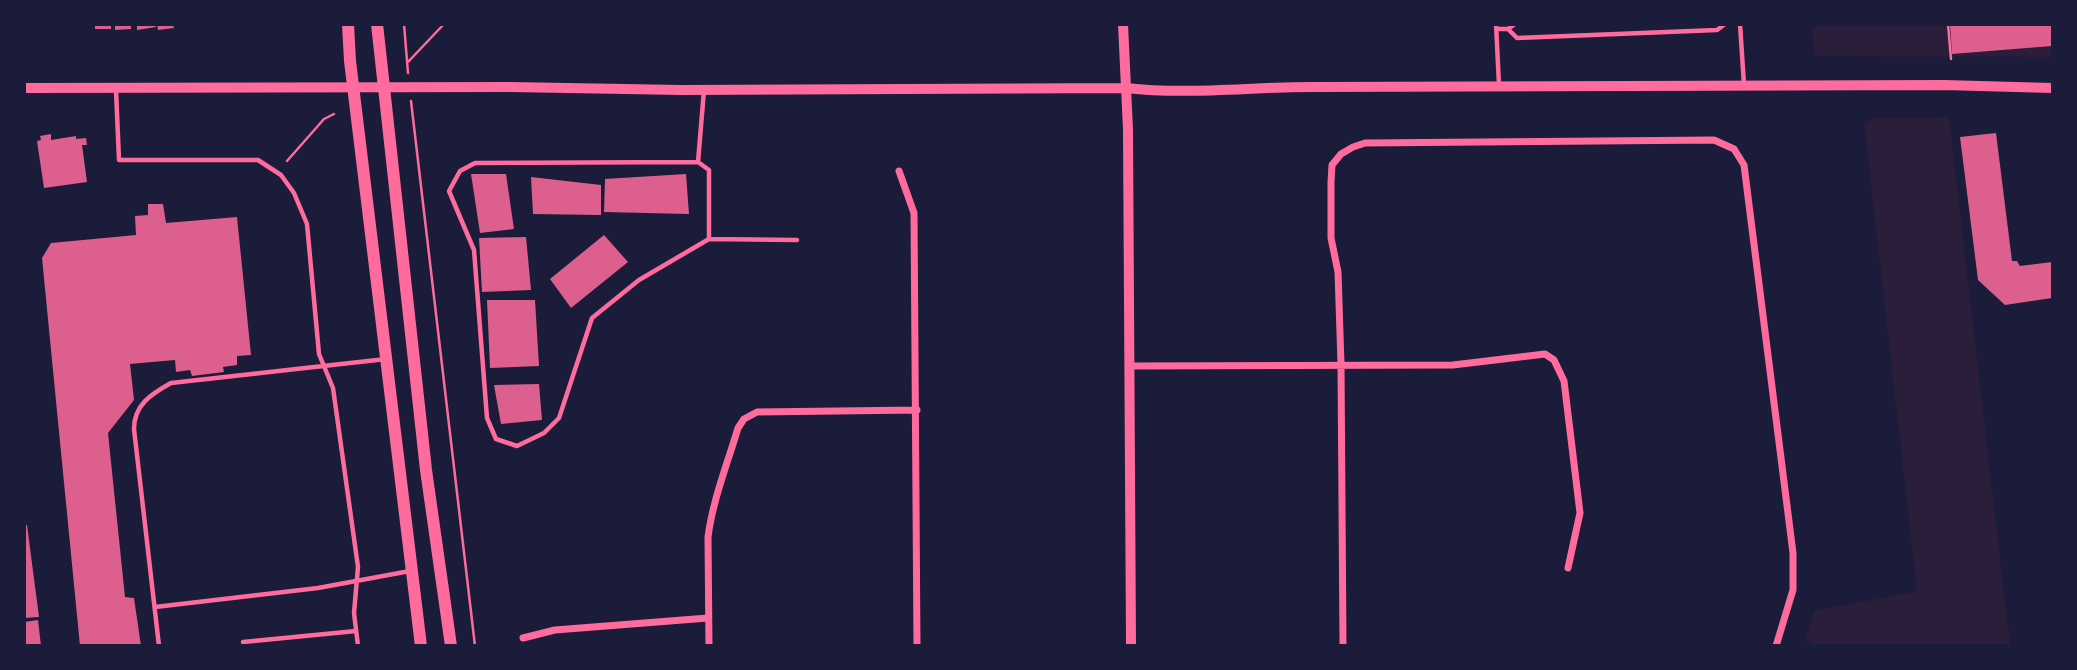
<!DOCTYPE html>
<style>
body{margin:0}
#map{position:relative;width:2077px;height:670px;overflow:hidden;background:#1b1b3a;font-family:"Noto Sans",sans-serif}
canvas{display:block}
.frame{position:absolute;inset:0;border:26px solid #1b1b3a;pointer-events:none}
</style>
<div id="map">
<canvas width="2077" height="670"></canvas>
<div class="frame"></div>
</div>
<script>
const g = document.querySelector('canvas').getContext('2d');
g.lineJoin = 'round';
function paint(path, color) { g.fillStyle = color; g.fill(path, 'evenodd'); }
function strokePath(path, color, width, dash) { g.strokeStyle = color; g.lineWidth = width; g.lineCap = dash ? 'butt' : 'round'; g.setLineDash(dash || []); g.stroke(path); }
paint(new Path2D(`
 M1812 25H2052V57L1814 56Z
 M1949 117 2010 645H1816L1805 640 1814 611 1917 591 1864 122 1878 118Z`), '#2a1e3b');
paint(new Path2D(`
 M95 24H111V29H95Z
 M115 24H131V29L115 30Z
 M137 24H155L156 27 137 30Z
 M157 24H173L174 28 158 30Z
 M1950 24H2052V46L1952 54Z
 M1996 133 2012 261H2017L2020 266 2052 262V298L2005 305 1978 280 1960 137Z
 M51 134V140L76 136V139L86 138 87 145H82L87 182 44 188 37 141 41 140 40 136Z
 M471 174H506L514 229 480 233Z
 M686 174 689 214 604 212 605 179Z
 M531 177 601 185V215L533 214Z
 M148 204H163L166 223 237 217 251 355 237 356V365L223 367 224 372 192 376 190 370 176 372 175 360 130 364 134 400 108 433 125 597 134 598 141 646H80L42 258 51 243 136 235 135 216 148 215Z
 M604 235 628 262 571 308 550 279Z
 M526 237 531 290 482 292 479 238Z
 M487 300H535L539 366 490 368Z
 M539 384 542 420 501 424 494 385Z
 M24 525H27L39 617 24 618Z
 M38 620 41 646H24V622Z`), '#dd5f8e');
strokePath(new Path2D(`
 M404 24 408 73
 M1948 24 1951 59
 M408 62 444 24
 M411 101 475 646
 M287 161 324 119 334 114`), '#ff6b9d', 2.5);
strokePath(new Path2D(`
 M1496 24 1499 85
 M1740 24 1744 85
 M1497 29H1508L1515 24
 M1508 29 1517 38 1717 30 1725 24
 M116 90 119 160H258L281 175 294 193 307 224 319 354 333 388 358 567 354 613 358 646
 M698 162 704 90
 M709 239V170L698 162 475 163 460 171 449 191 474 250 487 418 496 439 517 446 544 433 559 418 592 318 639 280 709 239 797 240
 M155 607 318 588 410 571
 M243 642 356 631
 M159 646 134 429C134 405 151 394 171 383L386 359`), '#ff6b9d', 4.5);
strokePath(new Path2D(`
 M899 171 914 213 917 646
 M1129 366 1453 365 1545 354 1554 360 1564 381 1580 513 1568 568
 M523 638 555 630 708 618
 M709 646 708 537C713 499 727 465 738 428L744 419 757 412 917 410
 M1343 646 1341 364 1338 272 1331 238V182L1332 165 1341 154 1353 147 1365 143 1714 140 1734 149 1744 165 1793 553V590L1776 646`), '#ff6b9d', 7);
strokePath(new Path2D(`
 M1123 24 1128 130 1131 646
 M24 88 511 87 681 90 1126 88C1188 95 1249 87 1312 87L1944 85 2052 88`), '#ff6b9d', 10);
strokePath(new Path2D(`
 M348 24 350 61 421 646
 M377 24 426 470 451 646`), '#ff6b9d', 12);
</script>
